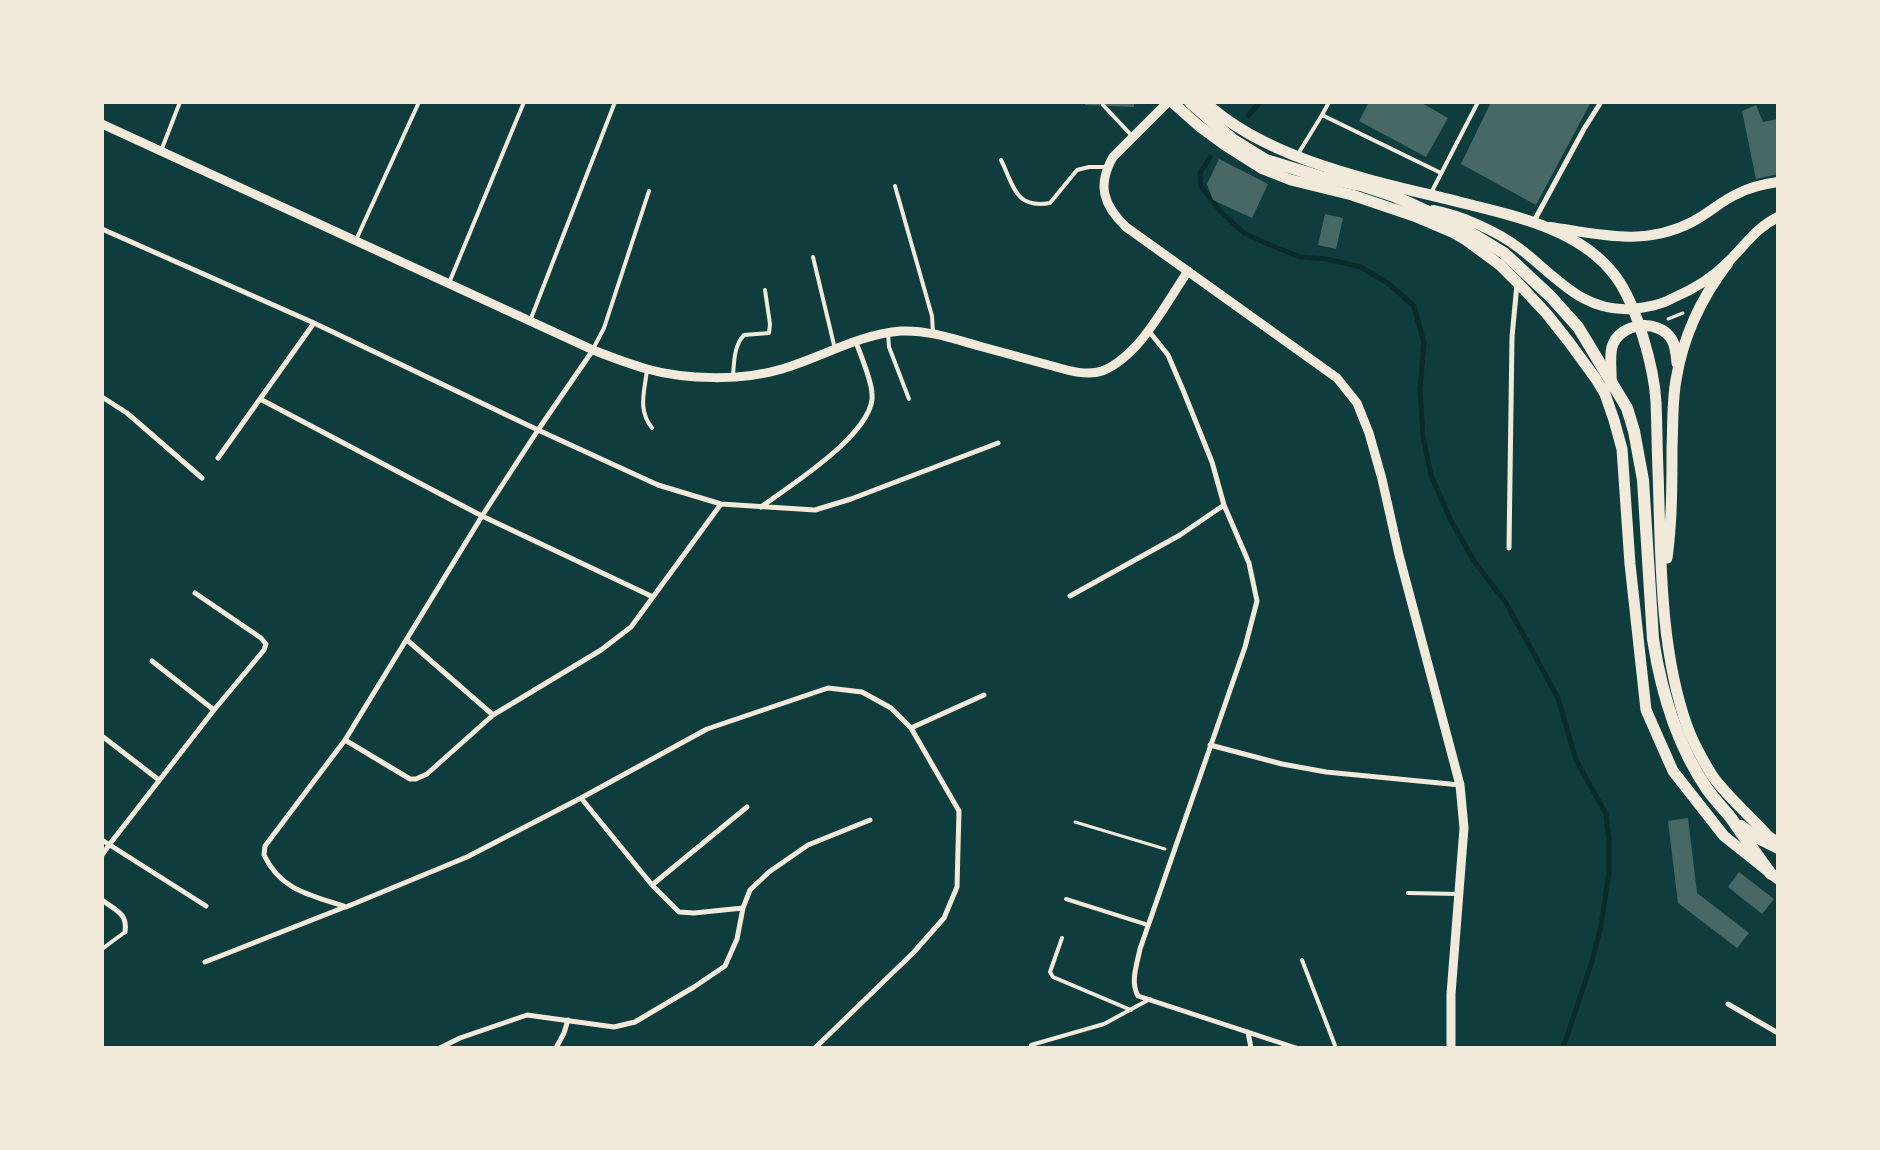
<!DOCTYPE html>
<style>
body{margin:0}
#map{position:relative;width:1880px;height:1150px;overflow:hidden;background:#0f3d3e;font-family:Karla,sans-serif}
canvas{display:block}
.frame{position:absolute;inset:0;border:104px solid #f1e9da;pointer-events:none}
</style>
<div id="map">
<canvas width="1880" height="1150"></canvas>
<div class="frame"></div>
</div>
<script>
const g = document.querySelector('canvas').getContext('2d');
g.lineJoin = 'round';
function strokePath(path, color, width, dash) { g.strokeStyle = color; g.lineWidth = width; g.lineCap = dash ? 'butt' : 'round'; g.setLineDash(dash || []); g.stroke(path); }
function paint(path, color) { g.fillStyle = color; g.fill(path, 'evenodd'); }
strokePath(new Path2D(`
 M1248 116 1260 102
 M1210 157 1200 173 1201 186 1221 212 1244 233 1270 245 1300 257 1327 259 1361 267 1389 284 1414 306 1424 343 1420 389 1423 438 1431 475 1450 519 1474 561 1506 603 1558 698 1576 760 1606 814 1609 841V872L1601 926 1592 961 1563 1048`), '#0a2a2b', 5);
paint(new Path2D(`
 M1085 102H1134V107L1085 105Z
 M1369 102H1420L1448 118 1426 157 1359 121Z
 M1491 102H1591L1536 205 1461 164Z
 M1756 105 1763 122 1778 119V174L1756 179 1742 111Z
 M1219 159 1268 184 1252 218 1213 200 1207 184Z
 M1325 214 1343 218 1336 249 1318 245Z
 M1688 818 1697 893 1749 933 1737 948 1678 903 1668 821Z
 M1739 872 1774 899 1762 914 1728 887Z`), '#486865');
strokePath(new Path2D(`
 M1668 319 1683 313
 M1075 822 1165 849`), '#f1e9da', 3);
strokePath(new Path2D(`
 M1103 105 1133 137
 M1322 115 1329 102
 M161 151 180 102
 M1298 154 1322 115 1441 173
 M1001 160C1014 186 1015 209 1050 203L1077 170 1089 167H1107
 M895 186 932 316 933 333
 M1431 193 1478 102
 M356 240 419 102
 M813 257 835 349
 M449 283 524 102
 M530 321 615 102
 M888 333 889 347 909 399
 M593 349 604 328 649 191
 M647 369C645 391 637 409 652 428
 M733 376C734 363 734 345 744 335L769 333 770 324 765 290
 M1408 893 1459 894
 M1066 899 1148 925
 M1062 938 1050 972 1053 977 1131 1010
 M102 949 125 932
 M1302 960 1336 1048
 M1031 1045 1104 1024 1150 999`), '#f1e9da', 4);
strokePath(new Path2D(`
 M1533 223 1584 129 1601 102
 M102 229 314 323 538 430 658 485 721 504 815 510 851 499 998 443
 M1148 330 1168 355 1183 390 1212 462 1224 505 1249 563 1257 601 1245 647 1140 949C1137 964 1130 982 1138 996L1296 1048
 M593 350 538 430 482 516 345 740 265 846 264 855C281 891 311 895 346 907L467 857 581 798 707 729 828 688 862 692 891 708 911 728 959 811 957 887 944 918 914 952 815 1048
 M102 397 127 413 202 478
 M260 399 482 516 653 597
 M218 458 314 323
 M761 507C789 486 877 432 872 393 871 379 861 356 856 342
 M1509 548 1512 337 1517 284
 M1070 596 1180 535 1224 505
 M407 640 493 715
 M152 661 214 710
 M911 728 984 695
 M102 736 159 780
 M345 740 410 779H416L427 774 493 715 601 650 631 627 721 504
 M1210 745 1282 764 1326 772 1460 785
 M581 798 652 885 679 912 694 913 743 908
 M102 840 206 906
 M102 855 109 845 214 710 264 650 266 644 261 638 195 593
 M652 885 747 807
 M102 900C115 910 128 913 125 932
 M205 962 345 907
 M1728 1004 1778 1033
 M1248 1032 1251 1048
 M440 1048 460 1038 527 1015 614 1027 635 1022 694 987 725 966 737 939 743 908 750 890 769 872 808 845 870 820
 M556 1048 564 1033 568 1020`), '#f1e9da', 5);
strokePath(new Path2D(`
 M1168 102 1113 157C1097 185 1103 205 1126 227L1337 378 1357 403 1369 433 1382 479 1399 555 1460 785 1464 828 1451 994V1048
 M102 124 593 350C611 357 629 364 647 369 686 380 743 381 782 369 822 357 860 334 901 331 929 330 954 339 979 346 1009 354 1038 362 1067 370 1079 373 1091 375 1102 371 1140 356 1166 303 1188 271`), '#f1e9da', 9);
strokePath(new Path2D(`
 M1433 210C1460 215 1497 231 1519 248 1556 276 1582 313 1633 309 1647 307 1661 305 1673 298 1692 290 1713 277 1727 263 1745 246 1754 229 1778 217
 M1550 227C1600 234 1644 247 1692 222 1708 214 1721 201 1737 194 1750 187 1763 184 1778 182`), '#f1e9da', 10);
strokePath(new Path2D(`
 M1172 102 1199 126 1225 145 1263 169 1291 180 1352 195 1414 216 1454 233 1466 240 1500 265 1517 282 1546 313 1569 342 1596 379 1605 394 1614 420 1622 449 1630 564 1646 710 1673 771 1724 836 1778 879
 M1205 102C1269 162 1380 182 1463 203 1516 216 1582 230 1616 277 1637 306 1654 367 1656 402 1657 425 1657 448 1658 471 1661 554 1659 647 1687 726 1692 740 1706 767 1714 778 1728 797 1752 818 1768 836L1778 843
 M1611 386C1612 374 1609 358 1612 347 1619 322 1660 318 1672 340 1676 347 1676 355 1677 363
 M1667 558C1672 522 1672 485 1672 448 1673 426 1672 402 1676 380 1683 336 1701 298 1728 263`), '#f1e9da', 11);
strokePath(new Path2D(`
 M1190 102 1232 139 1266 160 1321 177 1364 186 1394 196 1463 228 1504 253 1551 297 1578 327 1627 408 1634 431 1643 480 1653 639C1661 691 1677 745 1707 789 1714 799 1723 808 1731 818 1744 837 1757 855 1771 874
 M1741 826 1756 837 1778 848`), '#f1e9da', 12);
</script>
